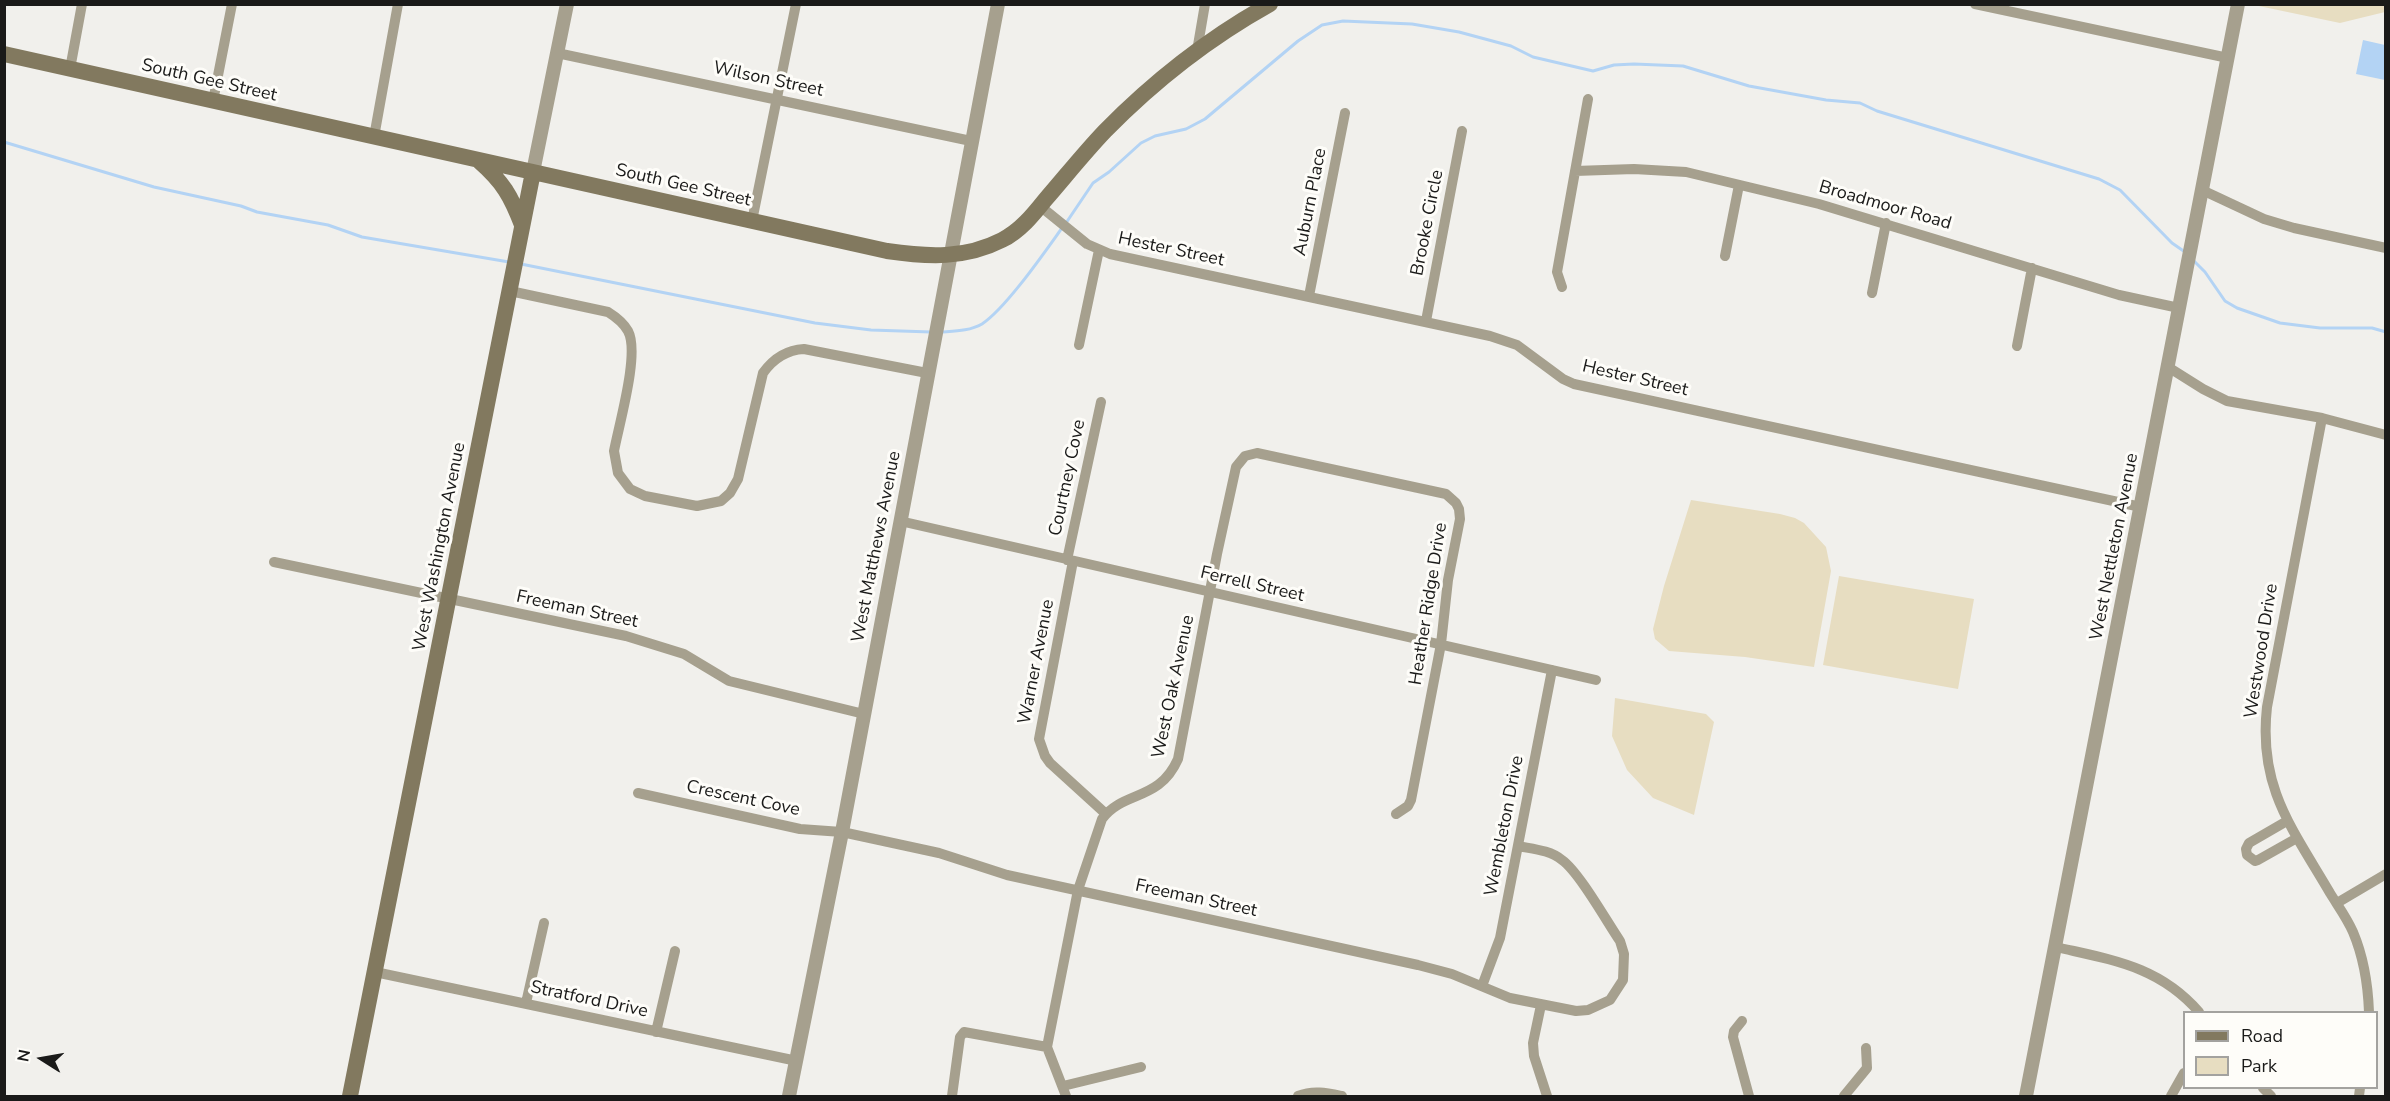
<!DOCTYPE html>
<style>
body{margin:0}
#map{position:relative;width:2390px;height:1101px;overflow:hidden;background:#f1f0ec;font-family:"Nunito Sans",sans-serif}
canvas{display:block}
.frame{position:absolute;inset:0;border:6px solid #1a1a19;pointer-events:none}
.legend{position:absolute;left:2183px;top:1011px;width:195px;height:78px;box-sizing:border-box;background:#fefdf9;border:2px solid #a3a29f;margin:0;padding:8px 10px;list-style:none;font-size:18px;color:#1a1a19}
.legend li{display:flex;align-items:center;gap:12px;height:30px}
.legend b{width:30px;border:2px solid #a3a29f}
.north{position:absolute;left:12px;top:1029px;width:60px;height:60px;-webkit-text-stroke:4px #fefdf9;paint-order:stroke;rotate:281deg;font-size:16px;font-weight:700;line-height:24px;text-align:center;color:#1a1a19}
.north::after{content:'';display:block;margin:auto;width:21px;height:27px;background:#1a1a19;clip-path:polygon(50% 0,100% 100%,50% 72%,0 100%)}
</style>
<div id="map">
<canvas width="2390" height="1101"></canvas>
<div class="frame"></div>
<ul class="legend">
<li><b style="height:8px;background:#82795f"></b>Road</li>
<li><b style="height:16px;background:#e7ddc1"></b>Park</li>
</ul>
<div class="north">N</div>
</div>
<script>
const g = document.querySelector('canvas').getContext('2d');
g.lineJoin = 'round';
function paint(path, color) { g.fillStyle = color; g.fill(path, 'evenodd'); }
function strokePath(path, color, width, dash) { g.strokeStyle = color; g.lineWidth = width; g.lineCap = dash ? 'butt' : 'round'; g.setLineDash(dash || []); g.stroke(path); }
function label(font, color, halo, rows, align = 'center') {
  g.font = font + ' "Nunito Sans",sans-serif'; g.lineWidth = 6; g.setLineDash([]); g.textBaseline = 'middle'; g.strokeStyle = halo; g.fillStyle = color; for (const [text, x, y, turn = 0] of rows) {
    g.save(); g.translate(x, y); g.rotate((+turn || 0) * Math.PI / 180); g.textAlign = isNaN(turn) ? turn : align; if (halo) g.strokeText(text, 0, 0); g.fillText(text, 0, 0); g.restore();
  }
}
paint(new Path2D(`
 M2385 4V12L2340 23 2254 5Z
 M1691 500 1780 514 1795 518 1804 523 1826 547 1831 571 1814 667 1745 657 1669 651 1655 639 1653 629 1664 586Z
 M1839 576 1974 599 1958 689 1823 665Z
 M1615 698 1706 714 1714 722 1694 815 1653 798 1627 770 1612 736Z`), '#e7ddc1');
paint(new Path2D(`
 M2363 40 2385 45V80L2356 74Z`), '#b3d3f4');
strokePath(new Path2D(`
 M4 142 154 187 241 206 257 212 328 225 362 237 509 262
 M1066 223 1093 183 1109 172 1141 143 1155 136 1186 129 1205 119 1298 41 1322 25 1343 21 1412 24 1459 32 1511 46 1533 57 1593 71 1614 65 1634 64 1683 66 1749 86 1826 100 1860 103 1877 111 2099 179 2120 190 2172 243 2185 252
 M2194 261 2205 272 2225 301 2237 308 2280 323 2320 328H2372L2386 332
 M521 264 815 323 871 330 931 332
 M941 332C955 331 970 331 982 324 1006 308 1044 253 1062 228`), '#b3d3f4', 3);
strokePath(new Path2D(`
 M1975 4 2228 58
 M1197 51 1205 4
 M557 53 971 141
 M70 69 82 4
 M213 101 232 4
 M374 137 398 4
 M1575 171 1634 169 1686 172 1819 204 2119 295 2179 308
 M2202 190 2264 219 2294 228 2386 248
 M1040 206 1087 244 1110 254 1490 336 1517 345 1563 379 1574 384 2141 507
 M752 221 796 4
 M1725 256 1739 185
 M1562 287 1557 272 1588 99
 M510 291 608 312C616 317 623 322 628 331 640 353 619 424 614 451L618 473 630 489 645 496 697 506 721 501 730 493 738 479 763 373C773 359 786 350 804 349L927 373
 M1872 293 1886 223
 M1309 296 1345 113
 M1426 321 1462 131
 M1079 345 1099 250
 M2017 346 2032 268
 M2168 367 2203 389 2227 401 2322 418 2386 435
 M2322 418 2267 707C2258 787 2292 828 2330 893 2338 906 2347 918 2353 932 2364 958 2368 985 2369 1012
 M900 521 1596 680
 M1067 560 1101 402
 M1073 561 1039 739 1045 756 1050 763 1106 814
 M274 562 626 636 684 654 729 681 864 714
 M638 793 800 829 842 832 939 853 1007 875 1418 965 1452 974 1510 998 1576 1011 1588 1010 1610 1000 1623 980 1624 954 1620 941C1607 922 1579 872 1562 860 1550 850 1533 849 1518 846
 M2287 821 2249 843 2246 849 2247 855 2255 861 2258 860 2297 838
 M2337 903 2386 874
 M2056 947C2112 960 2159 966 2199 1012
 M375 972 797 1061
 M1482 986 1500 938 1552 670
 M526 1003 544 923
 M1541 1005 1533 1043 1534 1056 1547 1096
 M1742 1021 1734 1031 1733 1037 1749 1096
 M656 1032 675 951
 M1063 1086 1141 1067
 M2263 1088 2271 1096
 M952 1096 960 1037 964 1032 1047 1047
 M1066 1096 1047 1047 1078 890 1102 819C1124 790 1159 802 1178 759L1217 554 1236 467 1245 456 1257 453 1446 494 1456 503 1459 509 1460 519 1448 580 1441 644 1411 800 1408 806 1396 814
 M1298 1096C1313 1090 1327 1093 1342 1096
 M1844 1096 1867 1068 1866 1048
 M2171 1096 2184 1073
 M2359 1096 2360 1088`), '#a6a08e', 10);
strokePath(new Path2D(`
 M533 172 567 4
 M789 1096 842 832 998 4
 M2026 1096 2238 4`), '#a6a08e', 14);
strokePath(new Path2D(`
 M4 54 887 251C928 257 965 259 1002 240 1020 231 1033 215 1045 200 1065 177 1084 153 1105 131 1154 81 1209 38 1270 4
 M479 161C503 182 511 196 522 225
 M350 1096 533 172`), '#82795f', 16);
label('18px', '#1a1a19', '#fefdf9', [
 ["Wilson Street",768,80,12],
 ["South Gee Street",209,81,13],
 ["South Gee Street",683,186,13],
 ["Auburn Place",1311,202,-79],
 ["Broadmoor Road",1885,206,16],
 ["Brooke Circle",1428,223,-79],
 ["Hester Street",1171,250,12],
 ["Hester Street",1635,379,13],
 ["Courtney Cove",1068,478,-78],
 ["West Washington Avenue",440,547,-79],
 ["West Matthews Avenue",877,547,-79],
 ["West Nettleton Avenue",2115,547,-79],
 ["Ferrell Street",1252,585,13],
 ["Heather Ridge Drive",1429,604,-81],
 ["Freeman Street",577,610,12],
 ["Westwood Drive",2262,651,-81],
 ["Warner Avenue",1037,662,-79],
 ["West Oak Avenue",1174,687,-78],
 ["Crescent Cove",743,799,12],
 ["Wembleton Drive",1505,826,-79],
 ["Freeman Street",1196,899,12],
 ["Stratford Drive",589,1000,12]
]);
</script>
